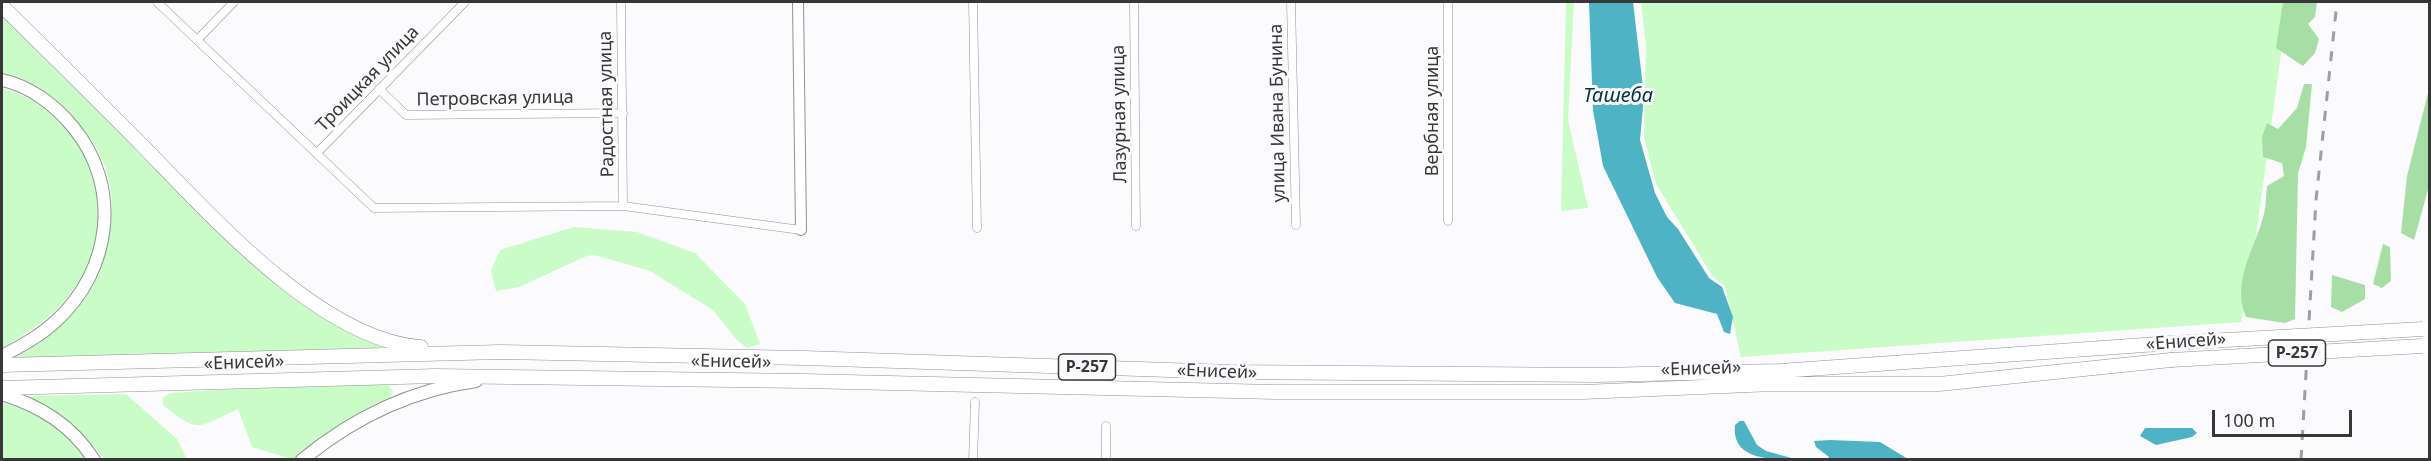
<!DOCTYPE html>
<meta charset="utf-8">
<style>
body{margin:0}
#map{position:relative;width:2431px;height:461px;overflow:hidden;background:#fbfafd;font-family:"Noto Sans",sans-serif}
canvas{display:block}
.frame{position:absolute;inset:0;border:3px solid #383738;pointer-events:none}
.scale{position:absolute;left:2212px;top:410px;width:140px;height:27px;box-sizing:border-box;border:3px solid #383738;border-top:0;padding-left:8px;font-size:18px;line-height:21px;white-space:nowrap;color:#383738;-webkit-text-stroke:4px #fbfafd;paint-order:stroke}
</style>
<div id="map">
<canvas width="2431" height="461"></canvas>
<div class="frame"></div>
<div class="scale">100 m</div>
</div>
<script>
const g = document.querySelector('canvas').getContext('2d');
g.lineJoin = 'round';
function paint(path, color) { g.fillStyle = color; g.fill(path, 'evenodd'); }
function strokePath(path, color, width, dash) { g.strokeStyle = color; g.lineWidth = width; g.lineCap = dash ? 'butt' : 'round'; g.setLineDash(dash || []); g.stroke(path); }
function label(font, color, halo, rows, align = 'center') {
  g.font = font + ' "Noto Sans",sans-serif'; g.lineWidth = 6; g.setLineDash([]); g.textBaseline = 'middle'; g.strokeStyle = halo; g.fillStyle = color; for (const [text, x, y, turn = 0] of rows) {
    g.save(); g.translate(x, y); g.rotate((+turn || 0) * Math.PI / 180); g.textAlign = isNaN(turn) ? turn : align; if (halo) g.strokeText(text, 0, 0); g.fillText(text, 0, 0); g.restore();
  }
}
paint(new Path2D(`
 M1566 2H1574L1568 120 1588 208 1561 211Z
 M1641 2H2288L2249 287 2241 322 1741 357 1725 286 1713 277 1656 184 1644 137 1646 47Z
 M2 11 219 229 340 324 389 351 4 359C15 354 28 350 37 343 111 289 145 183 69 114 51 98 23 87 2 75Z
 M2 88C34 97 58 115 77 143 82 151 88 158 92 166 99 178 100 197 100 211 98 277 57 318 2 348Z
 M574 227 637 232 695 253 745 304 760 344 747 348 736 339 713 310 650 271 591 254 519 287 496 291 491 271 500 250Z
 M332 383 388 385 393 391 391 397 295 460 252 447 238 409C197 427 200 435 163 405V398L170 393Z
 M126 394 177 439 187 459H104C82 430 57 412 24 396Z
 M2 402C36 410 69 431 91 460H2Z`), '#cafcc8');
paint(new Path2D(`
 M2283 2H2317L2315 17 2308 24 2319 39 2315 53 2303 66 2276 48Z
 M2304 84H2312L2306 147 2298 173 2295 319 2285 323 2246 317C2231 281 2255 249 2264 214 2266 205 2266 195 2267 186L2284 176 2282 163 2263 157 2262 137 2267 123 2278 129 2297 108Z
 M2429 89V186L2414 240 2401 233 2407 176Z
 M2383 244 2390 247 2391 281 2382 288 2373 284Z
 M2332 275 2365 285V299L2342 312 2331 307Z`), '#a6dea5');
paint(new Path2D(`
 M1589 2H1633L1644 96 1640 140 1655 193 1667 217 1678 229 1709 278 1722 287 1733 317 1730 334 1724 332 1717 314 1675 303 1657 277 1603 166 1593 110Z
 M1740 421H1744L1757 445 1766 451 1795 459C1771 460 1731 460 1735 425Z
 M2145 428H2192L2197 433 2192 437 2156 445 2140 436Z
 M1830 440 1880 442 1908 459H1827L1829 457 1816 447 1814 441Z`), '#4eb3c4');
const street = new Path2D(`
 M157 2 374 208 623 206 801 230
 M621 2 623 206
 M973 2 977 228
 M1134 2 1136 226
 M1291 2 1296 225
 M1448 2V221
 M198 39 234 2
 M379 89 406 115 623 113
 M317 153 465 2
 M1106 426V460
 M973 460 975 402`);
const secondary = new Path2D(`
 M798 2 801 230`);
const primary = new Path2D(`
 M2 80C30 86 55 105 73 127 122 186 112 270 56 321 40 336 21 346 2 356
 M2 394C40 406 72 425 94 460
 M302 460C353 418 411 390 476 381`);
const highway = new Path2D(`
 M2 6C47 50 92 95 137 140 206 210 319 340 421 347
 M2 365 501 352 804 358 1230 372 1597 375 1780 371 2172 343
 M2 388 436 376 804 381 1275 392H1583L1773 384H1939L2171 360`);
strokePath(street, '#919093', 9);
strokePath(secondary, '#919093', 12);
strokePath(primary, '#919093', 14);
strokePath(highway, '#919093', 15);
strokePath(street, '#fff', 8);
strokePath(secondary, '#fff', 10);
strokePath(primary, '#fff', 12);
strokePath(highway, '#fff', 14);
strokePath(new Path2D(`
 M2301 460 2316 200 2337 2`), '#9f9ea0', 3, [10, 10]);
const highwayBridge = new Path2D(`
 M2172 343 2423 329
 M2171 360 2422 346`);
strokePath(highwayBridge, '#919093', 15, []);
strokePath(highwayBridge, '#fff', 14);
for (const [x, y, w] of [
 [2297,353,57],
 [1087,367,57]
]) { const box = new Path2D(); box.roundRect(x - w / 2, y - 13, w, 26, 4.5); g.fillStyle = '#fbfafd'; g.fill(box); strokePath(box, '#383738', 1.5); }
label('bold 16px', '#383738', null, [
 ["Р-257",2297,353],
 ["Р-257",1087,367]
]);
label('18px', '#383738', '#fbfafd', [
 ["Троицкая улица",368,79,-46],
 ["Петровская улица",495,99,-1],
 ["Радостная улица",607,104,-91],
 ["Вербная улица",1433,111,-90],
 ["улица Ивана Бунина",1278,113,-91],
 ["Лазурная улица",1120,114,-91],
 ["«Енисей»",2186,342,-4],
 ["«Енисей»",731,362,1],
 ["«Енисей»",244,363,-2],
 ["«Енисей»",1701,369,-2],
 ["«Енисей»",1217,372,2]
]);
label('italic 20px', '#02343c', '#fbfafd', [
 ["Ташеба",1618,96]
]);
</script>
